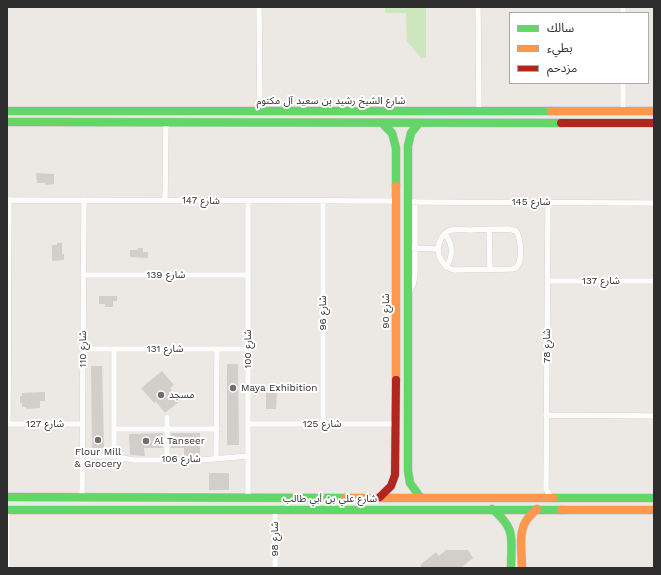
<!DOCTYPE html>
<meta charset="utf-8">
<style>
body{margin:0}
#map{position:relative;width:661px;height:575px;overflow:hidden;background:#ece8e4;font-family:"Work Sans","Noto Sans Arabic",sans-serif}
canvas{display:block}
.frame{position:absolute;inset:0;border:8px solid #2e2e2e;pointer-events:none}
.legend{position:absolute;left:509px;top:12px;width:140px;height:72px;box-sizing:border-box;background:#fff;border:1px solid #ababab;margin:0;padding:5px 7px;list-style:none;font-size:12px;color:#2e2e2e}
.legend li{display:flex;align-items:center;gap:8px;height:20px}
.legend b{width:20px;border:1px solid #ababab}
</style>
<div id="map">
<canvas width="661" height="575"></canvas>
<div class="frame"></div>
<ul class="legend">
<li><b style="height:5px;background:#63d668"></b>سالك</li>
<li><b style="height:5px;background:#ff974d"></b>بطيء</li>
<li><b style="height:5px;background:#b3261e"></b>مزدحم</li>
</ul>
</div>
<script>
const g = document.querySelector('canvas').getContext('2d');
g.lineJoin = 'round';
function paint(path, color) { g.fillStyle = color; g.fill(path, 'evenodd'); }
function strokePath(path, color, width, dash) { g.strokeStyle = color; g.lineWidth = width; g.lineCap = dash ? 'butt' : 'round'; g.setLineDash(dash || []); g.stroke(path); }
function label(font, color, halo, rows, align = 'center') {
  g.font = font + ' "Work Sans","Noto Sans Arabic",sans-serif'; g.lineWidth = 4; g.setLineDash([]); g.textBaseline = 'middle'; g.strokeStyle = halo; g.fillStyle = color; for (const [text, x, y, turn = 0] of rows) {
    g.save(); g.translate(x, y); g.rotate((+turn || 0) * Math.PI / 180); g.textAlign = isNaN(turn) ? turn : align; if (halo) g.strokeText(text, 0, 0); g.fillText(text, 0, 0); g.restore();
  }
}
paint(new Path2D(`
 M402 7H426V58H421L407 41 406 13H385V8Z`), '#cee6be');
paint(new Path2D(`
 M36 173 54 174V184L45 185V183H37Z
 M57 243H62V254H64V260L52 261V245H57Z
 M138 248H143V252H148V258L130 257V250H137Z
 M99 296H117V301H113V307H105V304H99Z
 M227 364H238L239 445H227Z
 M91 366H102L104 448H92Z
 M162 371 174 385 170 388 180 401 165 413 156 402 154 403 141 388Z
 M271 391H277L276 409H266V393H271Z
 M45 392V401H40V408L26 409V407H22V403H20V396H22V393Z
 M163 433V448H144L145 456 130 455 129 434Z
 M171 433H200V456H184V448H171Z
 M209 473H229V490H209Z
 M446 550H468L473 558 461 568H423L420 565 436 552 439 556Z`), '#d1cecb');
const street = new Path2D(`
 M259 7 260 111
 M478 7 479 111
 M623 7V13
 M623 83V111
 M7 200 396 201
 M165 200 166 123
 M323 201V424
 M408 202 654 203
 M548 202 546 489 551 497
 M489 229 490 269
 M509 229 516 231C521 237 522 259 518 265 517 267 516 268 513 269L454 270C446 268 441 262 439 255 436 245 442 232 452 230 458 229 465 230 471 230 484 229 496 229 509 229Z
 M445 234C453 245 454 255 446 267
 M412 248 438 249
 M83 275H248
 M548 281H654
 M408 294 413 285 415 275V202
 M83 349H248
 M546 415 654 416
 M7 424H82
 M8 424 9 200
 M248 424H396
 M114 429H217
 M82 456H110L134 460H201L248 456
 M114 457V349
 M216 458 217 349
 M167 459V417
 M82 497 84 200
 M248 498V201
 M7 510V568
 M275 568V509`);
const fast = new Path2D(`
 M7 111H551
 M7 122 561 123
 M382 123 392 133 396 148V186
 M419 123 411 133 408 146V471L410 483 420 497
 M7 497 345 498
 M553 498H654
 M492 509C517 529 511 539 511 568
 M7 510H561`);
const slow = new Path2D(`
 M551 111H654
 M396 186V380
 M345 498H553
 M561 510H654
 M522 568C522 553 518 534 526 521 529 516 533 513 537 509`);
const jam = new Path2D(`
 M561 123H654
 M380 497 391 486 395 475 396 380`);
strokePath(street, '#c5c4c5', 6);
strokePath(fast, '#c5c4c5', 9);
strokePath(slow, '#c5c4c5', 9);
strokePath(jam, '#c5c4c5', 9);
strokePath(street, '#fcfcfb', 5.5);
strokePath(fast, '#63d668', 8);
strokePath(slow, '#ff974d', 8);
strokePath(jam, '#b3261e', 8);
for (const [x, y, r, color] of [
 [233,388,4,"#706f6e"],
 [161,395,4,"#706f6e"],
 [98,440,4,"#706f6e"],
 [146,441,4,"#706f6e"]
]) { const dot = new Path2D(); dot.arc(x, y, r, 0, 2 * Math.PI); g.fillStyle = color; g.fill(dot); strokePath(dot, '#fff', 1.5); }
label('10px', '#2e2e2e', '#fff', [
 ["شارع الشيخ رشيد بن سعيد آل مكتوم",331,101],
 ["شارع 147",201,201,1],
 ["شارع 145",531,202],
 ["شارع 139",166,275],
 ["شارع 137",601,281],
 ["شارع 90",386,311,-90],
 ["شارع 96",323,313,-90],
 ["شارع 78",547,346,-90],
 ["شارع 110",83,349,-90],
 ["شارع 131",165,349],
 ["شارع 100",248,349,-90],
 ["شارع 127",45,424],
 ["شارع 125",322,424],
 ["شارع 106",181,459],
 ["شارع علي بن أبي طالب",330,499],
 ["شارع 98",275,539,-90]
]);
label('10px', '#2e2e2e', '#fff', [
 ["Maya Exhibition",241,388],
 ["مسجد",169,395],
 ["Al Tanseer",154,441],
 ["Flour Mill",98,452,"center"],
 ["& Grocery",98,464,"center"]
], 'left');
</script>
